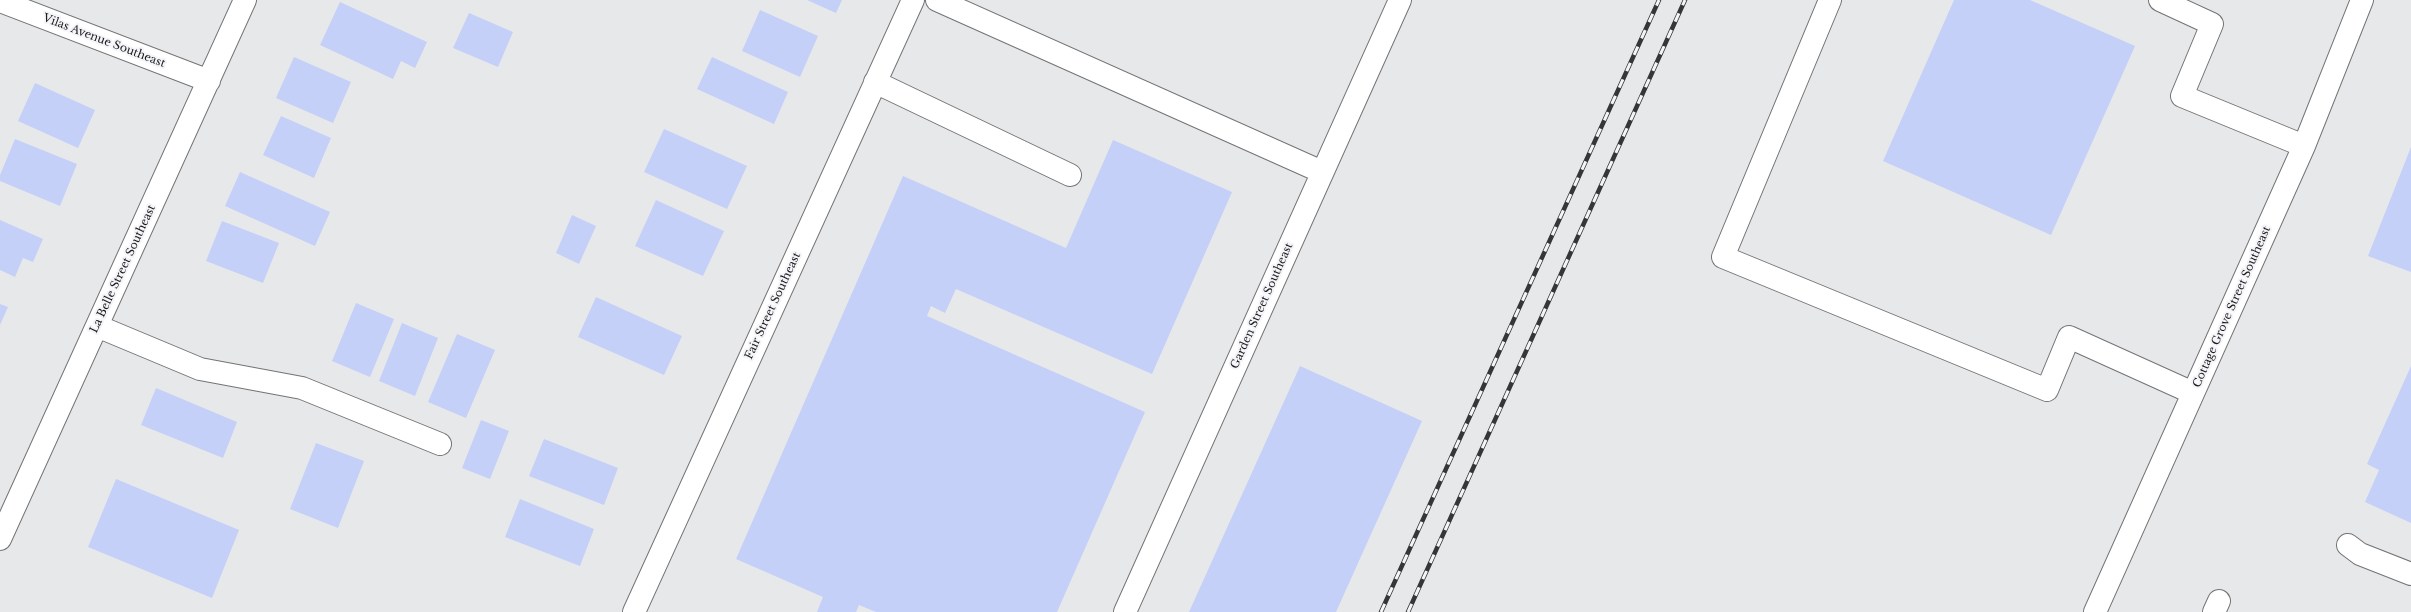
<!DOCTYPE html>
<style>
body{margin:0}
canvas{display:block;background:#e7e8ea}
</style>
<canvas width="2411" height="612"></canvas>
<script>
const g = document.querySelector('canvas').getContext('2d');
g.lineJoin = 'round';
function paint(path, color) { g.fillStyle = color; g.fill(path, 'evenodd'); }
function strokePath(path, color, width, dash) { g.strokeStyle = color; g.lineWidth = width; g.lineCap = dash ? 'butt' : 'round'; g.setLineDash(dash || []); g.stroke(path); }
function label(font, color, halo, rows, align = 'center') {
  g.font = font + ' "Libre Baskerville",serif'; g.lineWidth = 4; g.setLineDash([]); g.textBaseline = 'middle'; g.strokeStyle = halo; g.fillStyle = color; for (const [text, x, y, turn = 0] of rows) {
    g.save(); g.translate(x, y); g.rotate((+turn || 0) * Math.PI / 180); g.textAlign = isNaN(turn) ? turn : align; if (halo) g.strokeText(text, 0, 0); g.fillText(text, 0, 0); g.restore();
  }
}
paint(new Path2D(`
 M807 0H842L836 13Z
 M1954 0H2030L2135 46 2051 235 1883 161Z
 M340 2 427 42 415 68 401 61 393 79 320 45Z
 M760 10 818 36 800 77 742 51Z
 M469 13 513 32 498 67 453 48Z
 M294 57 351 82 333 123 276 98Z
 M712 57 788 92 774 124 697 89Z
 M35 83 95 110 78 148 18 121Z
 M281 116 331 138 314 178 263 155Z
 M664 129 747 166 727 209 644 172Z
 M15 139 77 164 60 206 0 181V175Z
 M1113 140 1232 192 1152 374 956 289 945 313 931 306 927 316 1145 412 1057 612H876L859 605 856 612H817L823 597 736 559 903 176 1066 248Z
 M2411 147V272L2368 256Z
 M240 172 330 212 315 246 225 206Z
 M656 200 724 231 703 276 635 246Z
 M572 215 596 226 579 264 556 253Z
 M0 220 43 239 33 262 23 258 15 277 0 270Z
 M222 221 279 243 263 283 206 261Z
 M596 297 682 336 664 375 578 337Z
 M356 303 394 319 370 377 332 361Z
 M0 304 8 307 0 325Z
 M402 323 438 338 415 396 379 381Z
 M457 334 495 350 466 418 428 402Z
 M1300 366 1422 421 1336 612H1189Z
 M2411 366V523L2365 502 2379 470 2367 464Z
 M156 388 237 422 223 458 141 425Z
 M481 420 509 431 490 479 462 468Z
 M544 439 618 468 604 505 529 476Z
 M316 443 364 461 338 528 290 509Z
 M116 479 239 530 212 598 88 547Z
 M520 499 594 529 580 566 505 537Z`), '#c4d0f8');
const minor = new Path2D(`
 M937 0 1322 172
 M1830 0 1723 257 2047 390 2069 337 2193 393
 M2160 0 2212 24 2182 96 2304 146
 M0 1 209 81
 M875 82 1070 175
 M97 326 200 369 302 388 440 444
 M0 539 245 0
 M2348 545 2360 554 2411 574
 M634 612 913 0
 M1125 612 1400 0
 M2095 612 2304 146 2362 0
 M2214 612 2219 601`);
strokePath(minor, '#737476', 24);
strokePath(minor, '#fff', 22);
const rail = new Path2D(`
 M1381 612 1659 0
 M1408 612 1685 0`);
strokePath(rail, '#363638', 4.5);
strokePath(rail, '#f4f5f8', 3, [9]);
label('11px', '#1b1b1c', '#f4f5f8', [
 ["Vilas Avenue Southeast",104,41,21],
 ["La Belle Street Southeast",123,269,-65],
 ["Fair Street Southeast",773,306,-65],
 ["Garden Street Southeast",1262,306,-66],
 ["Cottage Grove Street Southeast",2232,307,-66]
]);
</script>
